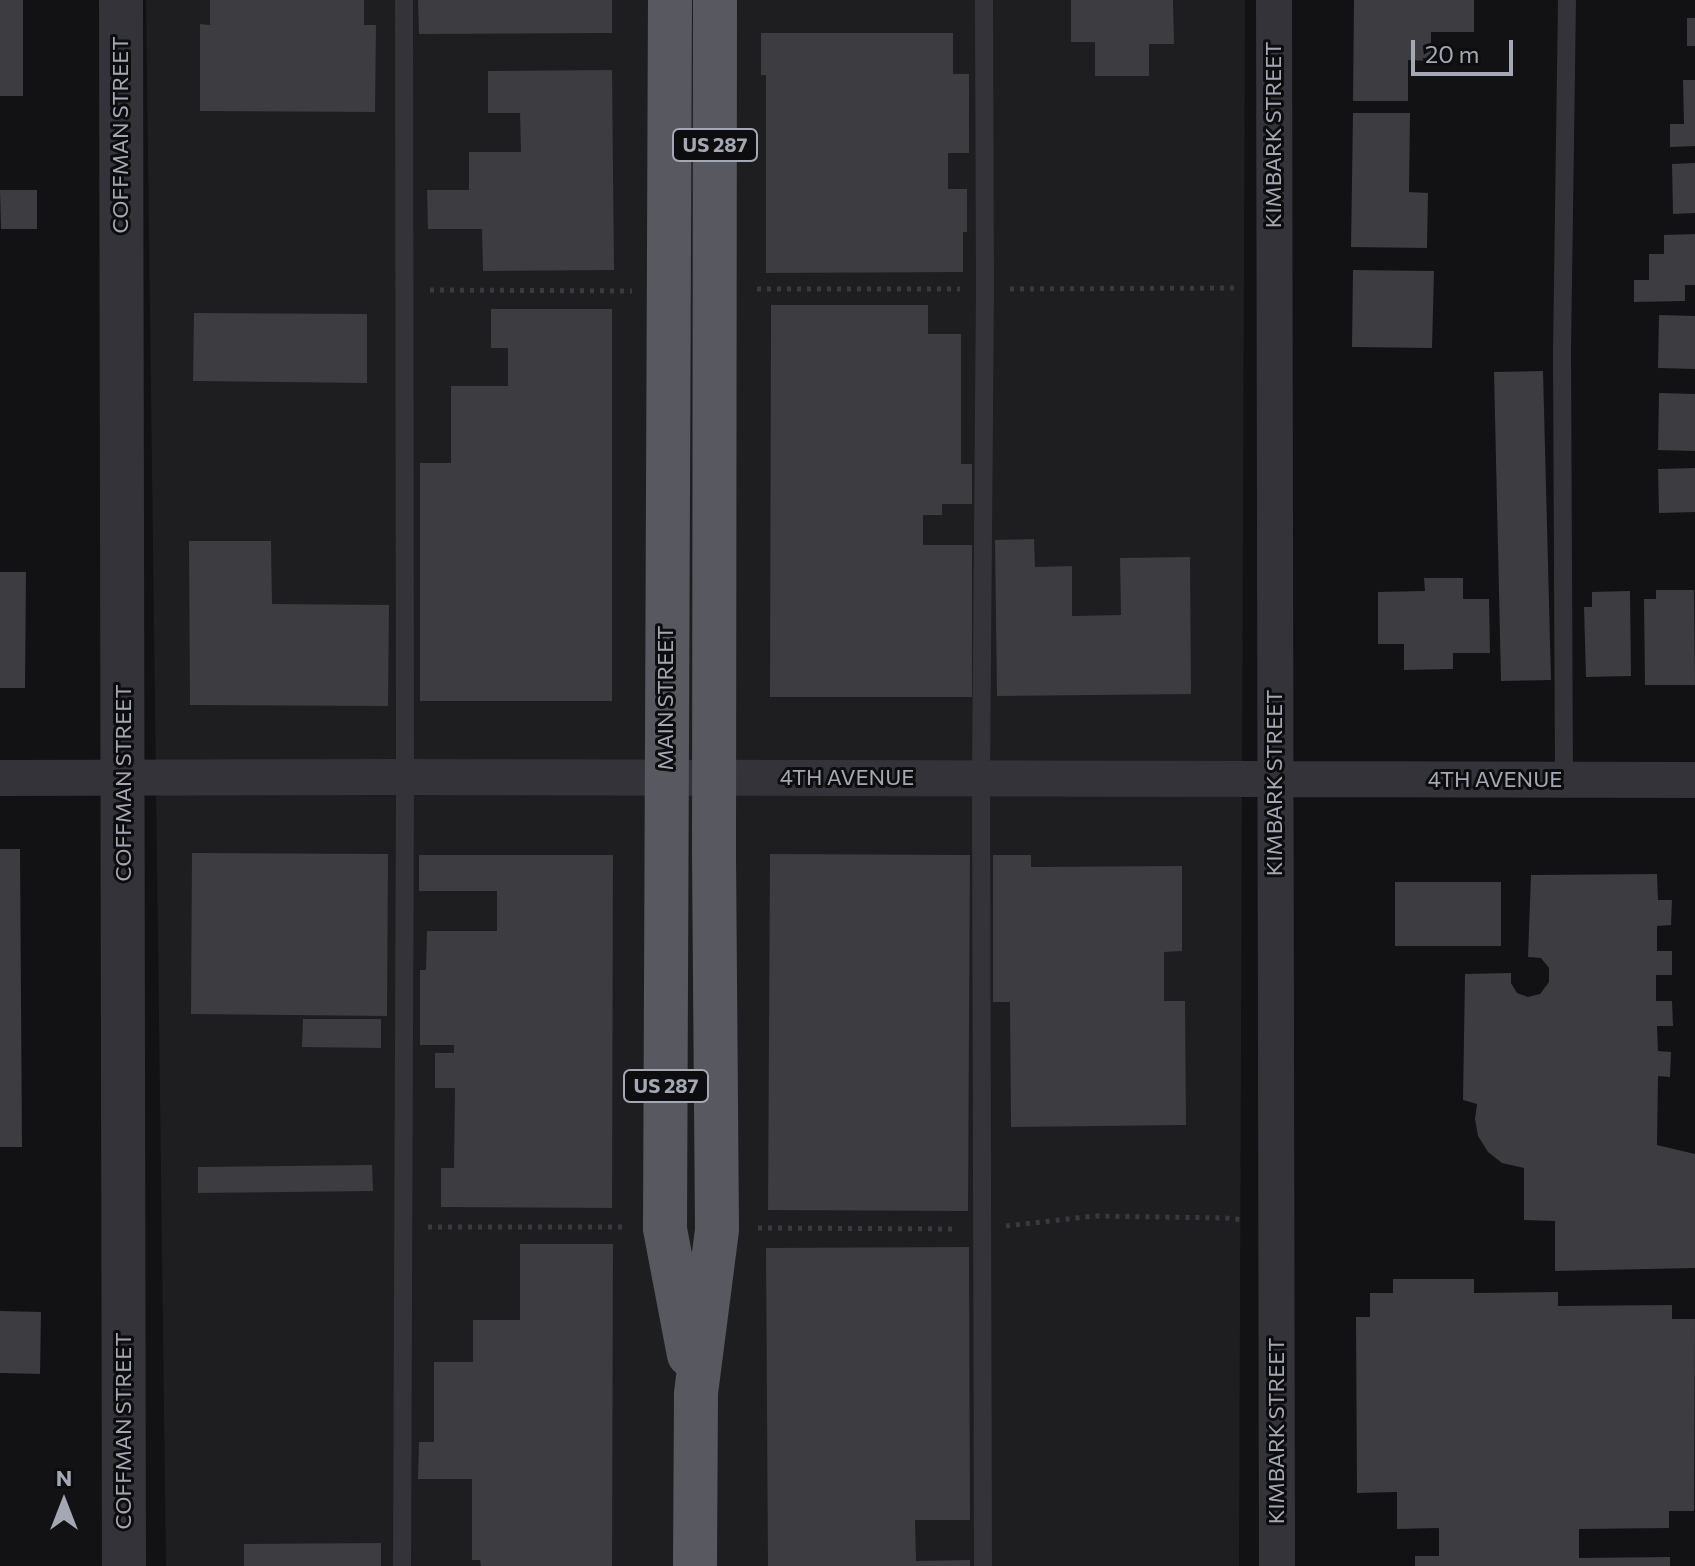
<!DOCTYPE html>
<style>
body{margin:0}
#map{position:relative;width:1695px;height:1566px;overflow:hidden;background:#121214;font-family:Commissioner,sans-serif}
canvas{display:block}
.north{position:absolute;left:24px;top:1462px;width:80px;height:80px;-webkit-text-stroke:6px #0d0d0f;paint-order:stroke;rotate:0deg;font-size:22px;font-weight:700;line-height:32px;text-align:center;color:#a4a7b4}
.north::after{content:'';display:block;margin:auto;width:28px;height:36px;background:#a4a7b4;clip-path:polygon(50% 0,100% 100%,50% 72%,0 100%)}
.scale{position:absolute;left:1411px;top:40px;width:102px;height:36px;box-sizing:border-box;border:4px solid #a4a7b4;border-top:0;padding-left:10px;font-size:24px;line-height:28px;white-space:nowrap;color:#a4a7b4;-webkit-text-stroke:6px #0d0d0f;paint-order:stroke}
</style>
<div id="map">
<canvas width="1695" height="1566"></canvas>
<div class="north">N</div>
<div class="scale">20 m</div>
</div>
<script>
const g = document.querySelector('canvas').getContext('2d');
g.lineJoin = 'round';
function paint(path, color) { g.fillStyle = color; g.fill(path, 'evenodd'); }
function strokePath(path, color, width, dash) { g.strokeStyle = color; g.lineWidth = width; g.lineCap = dash ? 'butt' : 'round'; g.setLineDash(dash || []); g.stroke(path); }
function label(font, color, halo, rows, align = 'center') {
  g.font = font + ' Commissioner,sans-serif'; g.lineWidth = 6; g.setLineDash([]); g.textBaseline = 'middle'; g.strokeStyle = halo; g.fillStyle = color; for (const [text, x, y, turn = 0] of rows) {
    g.save(); g.translate(x, y); g.rotate((+turn || 0) * Math.PI / 180); g.textAlign = isNaN(turn) ? turn : align; if (halo) g.strokeText(text, 0, 0); g.fillText(text, 0, 0); g.restore();
  }
}
paint(new Path2D(`
 M146 0H1245L1239 1566H166Z`), '#1e1e21');
paint(new Path2D(`
 M0 0H23V96H0Z
 M210 0H364V25H376L375 112 200 111V24L210 25Z
 M418 0H612V33L419 34Z
 M1071 0H1173L1174 44H1149V76H1095V42H1071Z
 M1354 0H1474V32H1431V61L1408 60V101H1353Z
 M1687 18H1695V46H1687Z
 M761 33H953V74H969V153H948V189H967V232H963V272L766 273V75H761Z
 M612 70 614 270 483 271 482 229H428L427 190H469V152H521L520 113H488V71Z
 M1683 80H1695V146L1670 147V124H1684Z
 M1353 113H1410L1409 192 1428 193 1427 248 1351 247Z
 M1695 163V213L1673 214 1672 164Z
 M0 190H37V229H1Z
 M1695 234V285H1685V301L1634 302V280H1649V254H1664V235Z
 M1353 270 1434 271 1432 348 1352 347Z
 M771 305H928V334H961V464H972V504H942V515H923V545H972V697H770Z
 M491 309H612V701H420V463H451V386H508V348H491Z
 M194 313 367 314V383L193 381Z
 M1659 315 1695 316V369L1658 368Z
 M1543 371 1551 680 1501 681 1494 372Z
 M1659 393 1695 394V451L1658 450Z
 M1695 468V512L1659 513 1658 469Z
 M1034 539 1035 567 1072 566V616L1121 615 1120 558 1190 557 1191 694 997 696 995 540Z
 M189 541H271L272 604 389 605 388 706 190 705Z
 M0 572H26L25 688H0Z
 M1424 578H1463V599H1489L1490 653H1453V669L1404 670V644H1378V592L1425 591Z
 M1656 590H1694L1695 685H1645L1644 599H1656Z
 M1630 591 1631 676 1586 677 1584 607H1592V592Z
 M0 849H20L22 1147H0Z
 M192 853 388 854 387 1016 191 1014Z
 M770 854 970 855 968 1211 768 1210Z
 M419 855H613L612 1208 441 1207V1168H454L455 1088H435V1053H454V1045H420V970H426L427 931H497V891H419Z
 M993 855H1031V867L1182 866V951L1164 952V1001H1185L1186 1125 1011 1127 1010 1002H993Z
 M1657 874 1658 900H1672L1671 925 1657 926V951H1672V975H1656V1001H1672L1673 1026H1657L1658 1051 1671 1052 1670 1077 1658 1076 1657 1145 1695 1154V1268L1555 1271V1221L1524 1220V1168L1502 1163 1488 1152 1478 1136 1475 1119 1477 1104 1463 1100 1465 974 1511 973V983L1517 993 1528 997 1540 994 1549 982V968L1541 958 1528 957 1531 875Z
 M1395 882H1501V946H1395Z
 M303 1019H381V1048L302 1047Z
 M372 1165 373 1191 198 1193V1167Z
 M520 1244H613L612 1566H481L480 1560H472V1479H418L419 1442H434V1362H473V1320H520Z
 M969 1247 970 1520H915L916 1561 970 1560V1566H768L766 1248Z
 M1393 1279H1474V1293L1558 1292V1306L1672 1305V1319H1695L1694 1511H1669V1528L1579 1529V1558L1670 1557V1566H1415V1556H1439V1528L1397 1529V1492L1357 1493 1356 1317H1370V1293H1393Z
 M0 1311 41 1312 40 1374 0 1373Z
 M381 1543V1566H244V1544Z`), '#3c3c41');
strokePath(new Path2D(`
 M757 289H960
 M1010 289 1240 288
 M430 290 632 291
 M1006 1226 1094 1216 1226 1218 1244 1220
 M428 1227H626
 M758 1228 957 1229`), '#393a40', 5, [4, 6]);
strokePath(new Path2D(`
 M1564 780 1562 352 1567 0
 M402 1566 405 778 404 0
 M983 1566 981 779 985 289 984 0`), '#333339', 18);
strokePath(new Path2D(`
 M1274 0 1277 1566
 M0 778C565 775 1130 780 1695 780`), '#333339', 36);
strokePath(new Path2D(`
 M121 0 124 1566`), '#333339', 44);
strokePath(new Path2D(`
 M670 0 665 1229 689 1355
 M695 1566 696 1393 717 1230 714 855 715 0`), '#575860', 44);
for (const [x, y, w] of [
 [715,145,84],
 [666,1086,84]
]) { const box = new Path2D(); box.roundRect(x - w / 2, y - 16, w, 32, 6); g.fillStyle = '#0d0d0f'; g.fill(box); strokePath(box, '#a4a7b4', 2); }
label('bold 20px', '#a4a7b4', null, [
 ["US 287",715,145],
 ["US 287",666,1086]
]);
label('22px', '#a4a7b4', '#0d0d0f', [
 ["COFFMAN STREET",121,135,-90],
 ["KIMBARK STREET",1274,135,-90],
 ["MAIN STREET",666,698,-90],
 ["4TH AVENUE",847,778],
 ["4TH AVENUE",1495,780],
 ["COFFMAN STREET",124,783,-90],
 ["KIMBARK STREET",1275,783,-90],
 ["COFFMAN STREET",124,1431,-90],
 ["KIMBARK STREET",1277,1431,-90]
]);
</script>
